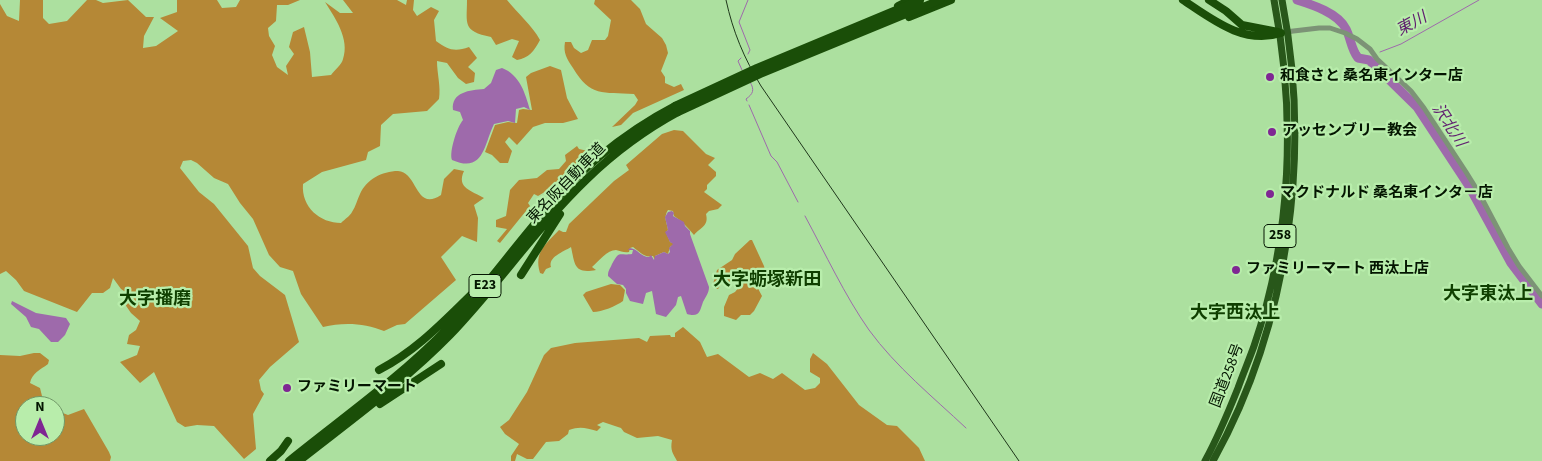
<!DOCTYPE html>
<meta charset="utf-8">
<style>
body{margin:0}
#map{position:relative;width:1542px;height:461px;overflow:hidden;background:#ace09f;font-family:"Source Sans 3",sans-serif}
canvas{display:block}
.north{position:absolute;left:15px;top:396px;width:50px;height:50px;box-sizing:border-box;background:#b8edab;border:1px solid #709767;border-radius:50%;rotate:0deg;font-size:14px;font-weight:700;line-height:20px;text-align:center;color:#041601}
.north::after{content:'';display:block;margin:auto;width:18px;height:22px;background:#7f2693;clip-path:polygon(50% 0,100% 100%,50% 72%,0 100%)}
</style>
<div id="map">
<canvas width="1542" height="461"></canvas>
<div class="north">N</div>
</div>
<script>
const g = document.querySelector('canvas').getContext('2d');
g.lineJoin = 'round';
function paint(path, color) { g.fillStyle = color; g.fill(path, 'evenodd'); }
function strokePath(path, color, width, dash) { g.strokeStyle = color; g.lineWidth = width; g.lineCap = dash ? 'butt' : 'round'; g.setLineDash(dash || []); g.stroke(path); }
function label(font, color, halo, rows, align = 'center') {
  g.font = font + ' "Source Sans 3","Noto Sans JP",sans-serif'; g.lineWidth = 4.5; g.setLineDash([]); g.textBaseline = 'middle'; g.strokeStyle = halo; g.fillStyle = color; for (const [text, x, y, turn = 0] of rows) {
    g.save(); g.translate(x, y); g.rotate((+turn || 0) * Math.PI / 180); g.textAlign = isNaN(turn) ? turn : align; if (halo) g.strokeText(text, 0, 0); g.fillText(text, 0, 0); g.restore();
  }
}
paint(new Path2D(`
 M20 0H43V18L49 24 67 21 87 0H96L103 3 128 0 146 17H154L144 36 143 48 156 46 178 31 160 18 177 12V0H217L222 8 236 7 240 0H300L288 5H277L276 21 268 28 269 36 275 46 272 55 277 67 288 75 286 66 294 54 289 47 293 32 304 27 310 52 312 77 331 75C335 70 342 64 343 59 350 39 335 18 325 2L340 13H353L343 0H397L406 5 407 0H414L413 10 417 16 431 7 439 11 434 20 436 41C448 50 455 52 469 47L477 58 468 67 475 73 474 82 466 84 458 78 447 63 437 61C437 74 441 86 439 99L427 111 393 114 381 125 380 146 368 152 366 160 322 172 303 184C301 207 320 223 341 223 345 219 350 216 352 212 356 206 357 200 360 194 366 180 382 171 398 171 418 172 415 212 441 195L444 179 454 169 464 171C456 188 472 191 484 198L474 205 478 218 477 242 462 236 441 257 456 280 405 324 397 325 384 331C365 323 343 322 323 327L301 294 293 271 280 267 269 255 253 219 240 203 228 184 214 178 197 163 191 160 183 161 180 168 199 192 214 204 248 246 253 268 260 276 285 295 299 342 270 367 259 380 261 390 264 394 253 414 256 449 244 459 214 426 197 425 185 427 177 422 154 372 140 383 120 362 137 355 140 346 127 344 129 335 136 330 140 321 131 313 122 300 135 298 121 289 113 278 110 288 103 293H92L77 312 24 291 16 280 6 271 0 274V4L7 16 19 21Z
 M467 0H507C518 14 532 25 540 40 534 51 529 58 517 60L512 57 519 41 512 39 496 45 491 37C462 31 467 24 467 0Z
 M595 0H631L640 9 646 24 662 38 666 45 668 53 661 71 665 77V83L674 87 681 84 684 90 633 113 621 125 612 127 635 105 638 100 634 94C603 92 590 97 573 68 567 59 563 53 565 42H571L574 48 581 53 588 50 592 40H605L608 36 611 20 594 4Z
 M550 66 561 70 567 98 578 119 563 123H545L533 127 517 145 509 137 505 142 512 151 508 163H500L492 155 485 152 495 125 508 122 517 123 519 110 523 109 532 110 526 77 531 73Z
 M674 130 683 131 706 154 715 158 708 165 716 172V176L707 185V189L704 192 722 205 718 209 709 211 706 214C709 226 701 227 694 235 688 228 682 221 674 216L673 211 668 210C663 218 667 222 668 230L666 232 670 242 673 243V245L670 247 668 254 664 252 655 256V260L653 256C644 258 640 252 633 247L630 248 629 252C624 253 621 251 616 250 607 250 599 261 592 267L596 270C574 274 575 265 571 247 563 252 548 257 551 267L546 269 543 274 540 273C534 252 545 245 559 230L563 232H566L569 224 614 181 629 170 626 165 662 134Z
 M577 146 579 149 588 151 552 191 548 190 538 196 534 194 528 203 530 206 500 243 497 241 507 229 496 227V220L506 216 510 190 519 180 537 178 547 170 559 169 566 161 565 155Z
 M750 240H752L764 266 765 270 754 281 762 296 754 311 750 315H741L736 320 724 316V307L729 295 735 292 739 287 738 283 723 282 718 289H715L713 284 717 270 732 260 735 254Z
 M611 284 620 285 625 290 623 301C616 306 602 312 593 312L583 295 586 292Z
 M683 327 700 342 707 357 718 354 749 377 760 373 773 379 782 373 805 390 815 388 820 383V378L810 372V359L813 353 827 364 859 405 887 425 897 426 919 448 925 461H677C673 453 670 451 672 440L658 436 637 438 624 432 621 428 603 422 597 425 601 427 597 431C586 428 580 426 569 430L568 434 559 441 546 442 533 459H527L517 454 515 461H511V456L519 444 505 434 500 427 509 420 527 392 544 355 551 348 575 343 639 338 647 342 650 336 670 335 671 337H675V333Z
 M34 353H40L49 360 48 364C40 370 32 373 30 383L40 388 43 400 48 406H25V436H55V410L68 415 84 409 109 452 111 457 110 461H0V355L20 356Z`), '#b58836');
paint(new Path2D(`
 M502 68C520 75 525 93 530 110L524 107 516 109 515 123 508 121 494 124C484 144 484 174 452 160 449 152 457 127 463 120L460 112 453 110C451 92 470 90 484 89L491 83 496 70Z
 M672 211 674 213 673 216 684 222 685 226 690 231V234L709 287C709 293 706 296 703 302 700 310 700 318 687 314L681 296 678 297 676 305 666 317 656 314 652 291 646 293 643 304 630 301 626 293V289L623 285 617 284 608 276C608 270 610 269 612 264 620 250 618 256 632 254L633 250H628L630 248C638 249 641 257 649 257L651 255 654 260 655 256 664 252 668 254 670 252 669 248 673 244 670 242 665 232 668 230 665 217 668 212Z
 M12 301 36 313 66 318 70 324 65 335 58 342H51L39 329 31 327 26 317 11 304Z`), '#9e6aab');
strokePath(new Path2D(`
 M748 0 739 22 750 50 748 54
 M1352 47H1355L1361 55 1366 57
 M1380 52 1401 44 1479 0
 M741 58 738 61 742 70
 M747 101 746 99C753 94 755 90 750 82
 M749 105 771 156 777 162 798 202
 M805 216C825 253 845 296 869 330 896 367 933 397 966 428`), '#9e6aab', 1);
strokePath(new Path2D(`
 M1297 0C1313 5 1338 13 1346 29 1351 39 1351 49 1358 58L1369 60 1417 107 1469 186 1511 263 1542 304`), '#9e6aab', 9);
strokePath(new Path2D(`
 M1285 32 1319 28H1330L1345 33 1357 39 1370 49 1377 59 1411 91 1424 108 1466 172 1479 193 1508 248 1519 266 1542 296`), '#7c9376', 5);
strokePath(new Path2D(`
 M1205 461C1218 437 1228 413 1238 388 1243 374 1249 360 1254 346 1292 235 1296 114 1274 0
 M1213 461C1289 324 1312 154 1282 0`), '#28571a', 7);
strokePath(new Path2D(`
 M1183 0C1213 20 1244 45 1281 33
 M1209 0 1226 11 1242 25 1278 32
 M898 6 910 0
 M909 17 951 0
 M521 275 560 214
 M379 370C416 351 443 322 472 294
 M380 404 441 364
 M270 461 281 451 288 441
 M289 461C342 418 398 379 446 330 499 274 541 206 600 156 623 137 648 120 675 106
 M299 461C351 420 404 382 450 335 498 285 537 227 587 179 615 152 645 130 678 112`), '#1a4e08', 8);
strokePath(new Path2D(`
 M726 0C733 32 744 58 761 86L1019 461`), '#1f371b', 1);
strokePath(new Path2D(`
 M675 106 757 68 920 0
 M678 112 760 74 940 0`), '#1a4e08', 8);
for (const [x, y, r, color] of [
 [1270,77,5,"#7f2693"],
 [1272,132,5,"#7f2693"],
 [1270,194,5,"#7f2693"],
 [1236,270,5,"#7f2693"],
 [287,388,5,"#7f2693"]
]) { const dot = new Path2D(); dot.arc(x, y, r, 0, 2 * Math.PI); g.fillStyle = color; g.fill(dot); strokePath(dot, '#b8edab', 2); }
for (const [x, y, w] of [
 [1280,236,32],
 [485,286,32]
]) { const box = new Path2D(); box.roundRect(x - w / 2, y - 11.5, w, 23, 4); g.fillStyle = '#b8edab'; g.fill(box); strokePath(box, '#041601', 1); }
label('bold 14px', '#041601', null, [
 ["258",1280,236],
 ["E23",485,286]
]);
label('bold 15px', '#041601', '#b8edab', [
 ["和食さと 桑名東インター店",1280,77],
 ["アッセンブリー教会",1282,132],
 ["マクドナルド 桑名東インタ－店",1280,194],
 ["ファミリーマート 西汰上店",1246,270],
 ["ファミリーマート",297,388]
], 'left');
label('15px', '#041601', '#b8edab', [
 ["東名阪自動車道",567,184,-46],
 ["国道258号",1228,376,-69]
]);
label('italic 16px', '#601e6f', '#b8edab', [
 ["東川",1412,25,-29],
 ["沢北川",1448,126,57]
]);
label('bold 18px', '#0f3f00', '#b8edab', [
 ["大字蛎塚新田",767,281],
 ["大字東汰上",1488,295],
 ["大字播磨",155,300],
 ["大字西汰上",1235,314]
]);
</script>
